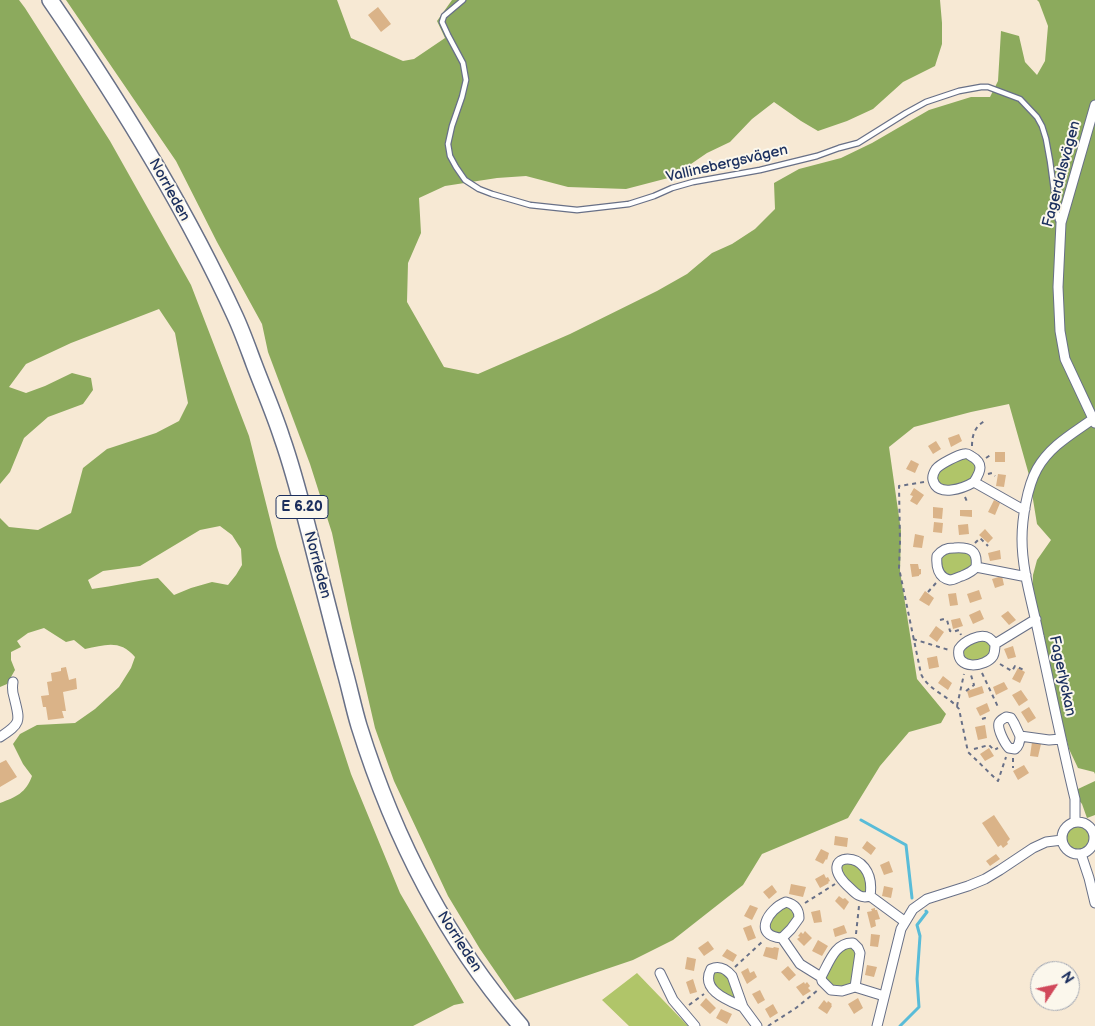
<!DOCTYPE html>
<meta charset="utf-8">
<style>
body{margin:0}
#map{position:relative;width:1095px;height:1026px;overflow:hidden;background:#f7e9d4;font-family:"Balsamiq Sans",sans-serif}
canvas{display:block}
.north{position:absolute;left:1030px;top:961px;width:50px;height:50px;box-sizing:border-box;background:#fbf7ec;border:1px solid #a1a7b3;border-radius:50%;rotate:56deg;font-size:14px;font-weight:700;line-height:20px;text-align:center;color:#1b2f5e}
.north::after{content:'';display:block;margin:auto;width:18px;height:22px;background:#d1495b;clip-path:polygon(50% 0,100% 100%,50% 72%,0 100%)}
</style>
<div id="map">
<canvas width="1095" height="1026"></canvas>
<div class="north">N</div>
</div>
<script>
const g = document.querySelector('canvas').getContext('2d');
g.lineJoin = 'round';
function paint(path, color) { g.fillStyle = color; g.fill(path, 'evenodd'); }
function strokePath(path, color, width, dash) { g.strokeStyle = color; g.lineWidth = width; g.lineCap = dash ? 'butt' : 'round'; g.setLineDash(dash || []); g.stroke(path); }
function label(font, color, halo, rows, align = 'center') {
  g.font = font + ' "Balsamiq Sans",sans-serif'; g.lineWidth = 4; g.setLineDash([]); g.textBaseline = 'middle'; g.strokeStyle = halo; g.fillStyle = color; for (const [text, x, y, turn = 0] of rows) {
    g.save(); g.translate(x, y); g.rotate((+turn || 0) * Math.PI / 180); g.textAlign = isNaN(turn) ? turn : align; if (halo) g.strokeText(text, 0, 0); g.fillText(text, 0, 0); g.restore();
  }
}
paint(new Path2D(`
 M962 456 975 461 976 469 970 481 950 488 940 486 935 478 940 470Z
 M945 551 970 552 974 566 957 577 943 575 938 559Z
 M981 640 987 641 992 646 988 657 971 662 963 658V647Z
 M1078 824C1090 828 1094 844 1083 851 1063 851 1059 828 1078 824Z
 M851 862 862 869 869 887 865 894 846 883 839 866Z
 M785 905 795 912V919L780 934 769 930V918Z
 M841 947H856L854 985C838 991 835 989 824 977Z
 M717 970 728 975 737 1000 722 994 711 981 713 973Z
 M637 973 688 1026H629L602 1000Z`), '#b0c569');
paint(new Path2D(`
 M0 0H19L25 8 110 141 191 285 249 436 277 547 351 774 400 893 464 1003 454 1005 413 1026H0V803C16 797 26 793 32 776L23 764 13 744 20 734 37 725 75 723 95 709 119 687 131 668 135 657C120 639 105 645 85 649L74 640 66 642 44 628 28 633 17 641 21 647 11 652V660L15 670 7 684 0 687V518L9 527 38 530 71 513 83 468 107 449 156 433 179 421 188 403 175 333 159 309 71 343 26 364 9 387 26 393 45 386 72 373 91 378 93 390 83 404 48 417 24 438 10 472 0 484ZM220 526 232 535 241 549 242 565 236 575 228 585 212 582 191 588 174 595 158 578C136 581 114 586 92 589L88 580 103 571 140 566 200 530Z
 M66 0H337L351 38 403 61 414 59 445 38 437 21 452 0H940L942 23V44L935 66 903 82 873 109 847 121 818 131 801 121 774 102 752 119 730 142 707 153 672 177 626 189 568 187 526 176 497 178 445 186 419 198 421 233 408 263 407 302 444 367 478 374 570 334 657 291 687 274 712 253 732 244 755 229 775 209 774 183 799 169 841 158 872 143 929 110 971 97H990L998 81 1001 31 1019 36 1025 62 1037 75 1045 61 1048 26 1039 2 1037 0H1095V774L1094 772 1078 768 1069 749 1059 710 1032 594 1033 575 1037 560 1051 540 1037 524 1029 475 1009 404 971 412 914 427 889 447 901 531 900 571 917 679 946 714 941 723 909 732 880 766 848 818 762 854 743 885 673 940 633 960 515 1000 480 949 448 896 394 781 375 728 352 628 332 533 310 464 268 352 262 324 217 242 176 161Z
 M1095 781V815L1087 818 1082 804 1078 799V789Z`), '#8caa5d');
strokePath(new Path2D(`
 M861 820 906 845 912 898
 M900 1026 919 1007 917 979 920 936 917 925 927 912 926 911`), '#59bcd8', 3);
paint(new Path2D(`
 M378 7 391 24 381 32 368 15Z
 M959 434 962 441 951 447 948 438Z
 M936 441 941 449 933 454 928 446Z
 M995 452H1005V462H995Z
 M911 460 919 464 915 473 906 469Z
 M998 474 1006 475 1004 487 996 486Z
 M914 488 924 495 917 505 910 501 913 496 910 495Z
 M994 500 1000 503 995 515 988 512Z
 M933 507 943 508 942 519 933 518Z
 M960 510H972V517L960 516Z
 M934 522 943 523 942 533 933 532Z
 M968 524 969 534 959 535 958 525Z
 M985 529 993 538 988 543 979 535Z
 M915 534 924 536 922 548 913 547Z
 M1000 550 1001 559 990 561 988 553Z
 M910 564H918L919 569H921V574L919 575V576L912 577Z
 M1002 576 1004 585 995 588 992 579Z
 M979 590 982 599 970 603 967 594Z
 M925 591 934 598 929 606 919 600Z
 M956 593 958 605 950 606 948 594Z
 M980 610 984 619 973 624 969 615Z
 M1008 611 1016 620 1009 625 1001 616Z
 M960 618 963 626 953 629 951 620Z
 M936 626 944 632 937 642 929 636Z
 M1013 646 1016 657 1008 659 1004 649Z
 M937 656 939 667 929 669 927 658Z
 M66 667 69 680 76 678 77 689 63 692 66 711H62L64 718 48 720 46 707H43L41 696 49 695 47 682 52 681 51 673 61 671V668Z
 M1018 668 1025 672 1020 683 1012 679Z
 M943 676 952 683 948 690 938 683Z
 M1004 682 1008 689 996 695 993 687Z
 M982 686 984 693 969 698 967 691Z
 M1021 690 1028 700 1019 706 1012 695Z
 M987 703 990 711 980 716 976 708Z
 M1029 707 1036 718 1028 723 1021 712Z
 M985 725 987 738 978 740 975 727Z
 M1032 742 1041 744 1038 757 1030 756Z
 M989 748 994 756 985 761 980 754Z
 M6 760 17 777 0 787V763Z
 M1024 765 1029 773 1018 780 1013 771Z
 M994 815 1010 839 1007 842 1008 844 1003 848 1001 845 998 847 982 823Z
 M835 836 848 838 847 847 834 845Z
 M867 841 876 848 871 855 862 848Z
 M821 849 829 853 827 860 826 859 823 864 815 860Z
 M996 854 1000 859 990 866 986 861Z
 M889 861 893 872 884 875 880 865Z
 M824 874 826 878 828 877 830 881 828 882 829 883 820 888 815 879Z
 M791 884 806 887 803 897 789 894Z
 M772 885 777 892 769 899 763 892Z
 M884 886 893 888 891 898 882 896Z
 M839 896 843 899 845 898 849 902 844 910 835 901Z
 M750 905 758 908 752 920 744 916Z
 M875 908V910H877L880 919 875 920 876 926 871 928 867 912 872 911 871 909Z
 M820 910 822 922 814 923 811 912Z
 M751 925 756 938 748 941 743 928Z
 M844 925 847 933 835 937 833 929Z
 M805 931 812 938 804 946 797 939 800 937 798 936 801 932 803 934Z
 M871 934 880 935 878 947 870 946Z
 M818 940 828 946 822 956 812 951Z
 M708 941 714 949 704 956 698 948Z
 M766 947 773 948 774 947 779 948 777 960 763 956Z
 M727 949 737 955 733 962 722 956Z
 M687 957 696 959 694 971 685 969Z
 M867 965 877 967 874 977 865 975Z
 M788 966 796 975 789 981 781 972Z
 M748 968 750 973 754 971 757 977 747 984 741 972Z
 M693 979 697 992 690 994 686 982Z
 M804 982 805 984 807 982 810 986 808 988 811 991 803 996 796 987Z
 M760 990 765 1000 758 1004 752 994Z
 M706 998 716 1008 710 1014 700 1005Z
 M858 998 863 1008 854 1014 848 1004Z
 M824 1000 827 1003 828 1001 832 1004 831 1005 832 1006 827 1014 818 1008Z
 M773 1004 778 1013 770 1018 765 1009Z
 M721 1009 732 1014 727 1024 716 1018Z`), '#dab388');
const service = new Path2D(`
 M463 0 444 16 442 22 448 35 463 63 466 80 462 97 452 126 448 144 450 156 456 167 465 180 479 189 492 194 530 205 577 210 629 204 654 196 672 188 693 182 760 170 817 156 839 148 858 143 906 113 926 102 959 91 981 87H988L1020 99 1037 117 1042 126 1046 139 1050 161 1058 220 1060 221`);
const minor = new Path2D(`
 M1095 423 1065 359 1060 331 1058 287 1061 223 1095 105
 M974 482C981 471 984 463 971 456 968 454 967 453 964 454 958 455 940 464 936 469 934 472 932 476 933 480 937 498 964 488 974 482L1020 508 1025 509
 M976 567C972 572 967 574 962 576 958 577 954 580 950 580 938 578 936 566 937 556 942 550 946 548 954 548 970 547 978 550 976 567L1022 576 1026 575
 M995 644C995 648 995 652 993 656 986 667 955 671 959 649 964 641 980 633 989 638 992 640 993 642 995 644L1036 619
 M1020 736C1020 741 1019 746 1015 749L1009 748C1005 744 997 729 999 723 1000 720 1003 719 1006 717L1011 718 1014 723 1020 736 1049 740 1061 739
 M0 737C22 723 20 721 14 697 12 691 12 688 13 682
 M1062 838a16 16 0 1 1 32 0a16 16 0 1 1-32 0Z
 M1075 822V799C1062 745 1051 691 1039 636 1033 605 1022 572 1022 539 1022 519 1027 487 1037 469 1050 446 1072 434 1093 419
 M1081 854 1089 878 1095 903
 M870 896C861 899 856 894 850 888 809 852 878 844 870 896L904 921
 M782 938C752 936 768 909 786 902 794 904 799 909 799 918L791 929 782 938 800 964 821 977 822 981 831 990 842 991 855 987 884 996
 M660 973 673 1000 695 1026
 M821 977C829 963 835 942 853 943L858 948 860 953 855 987
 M743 1007C727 1000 700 990 711 969 720 965 726 969 732 976L743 1007 757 1026
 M877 1026 901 929 913 909 927 899 968 886 985 879 1000 870 1033 848 1046 842 1062 840`);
const trunk = new Path2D(`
 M50 0C119 100 184 205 235 316 242 331 248 348 254 364 263 388 274 413 282 438 293 469 301 501 309 532 320 576 332 621 343 665 349 685 353 706 359 726 393 835 446 940 521 1026`);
strokePath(service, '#687087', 7);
strokePath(minor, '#687087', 11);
strokePath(trunk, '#687087', 18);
strokePath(new Path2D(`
 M972 446C972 435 975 426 985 421
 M986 458 992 454
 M988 474 992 473 995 476
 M924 482 899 486 900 542 899 568 921 674C928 690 949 696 959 709L968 752 998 781 1006 757
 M965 497 968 504
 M975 543 980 538 988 546
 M928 592 936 583
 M940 620 944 619 947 620 950 631 953 632 959 630 961 635
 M913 639 949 650
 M1000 664 1012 671 1015 666 1024 670
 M982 673 999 709
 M966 691 974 685 971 675
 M957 706 964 674
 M982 719 985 718 989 719
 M974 749 989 745 994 750 998 748
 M1013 758V768
 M805 903 835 884
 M856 934 859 906
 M735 967 763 941
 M689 1005 704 994
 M768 1026 796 1008 818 990`), '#687087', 2, [4, 4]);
strokePath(service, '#fff', 4.5);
strokePath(minor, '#fff', 9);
strokePath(trunk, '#fff', 15);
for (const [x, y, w] of [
 [302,507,52]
]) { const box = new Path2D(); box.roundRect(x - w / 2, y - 11.5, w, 23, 4); g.fillStyle = '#fbf7ec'; g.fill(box); strokePath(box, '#1b2f5e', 1); }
label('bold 14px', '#1b2f5e', null, [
 ["E 6.20",302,507]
]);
label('15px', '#1b2f5e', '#fbf7ec', [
 ["Vallinebergsvägen",727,164,-13],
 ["Fagerdalsvägen",1062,174,-75],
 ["Norrleden",169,190,61],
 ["Norrleden",317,565,75],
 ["Fagerlyckan",1062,676,78],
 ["Norrleden",459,942,57]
]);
</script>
